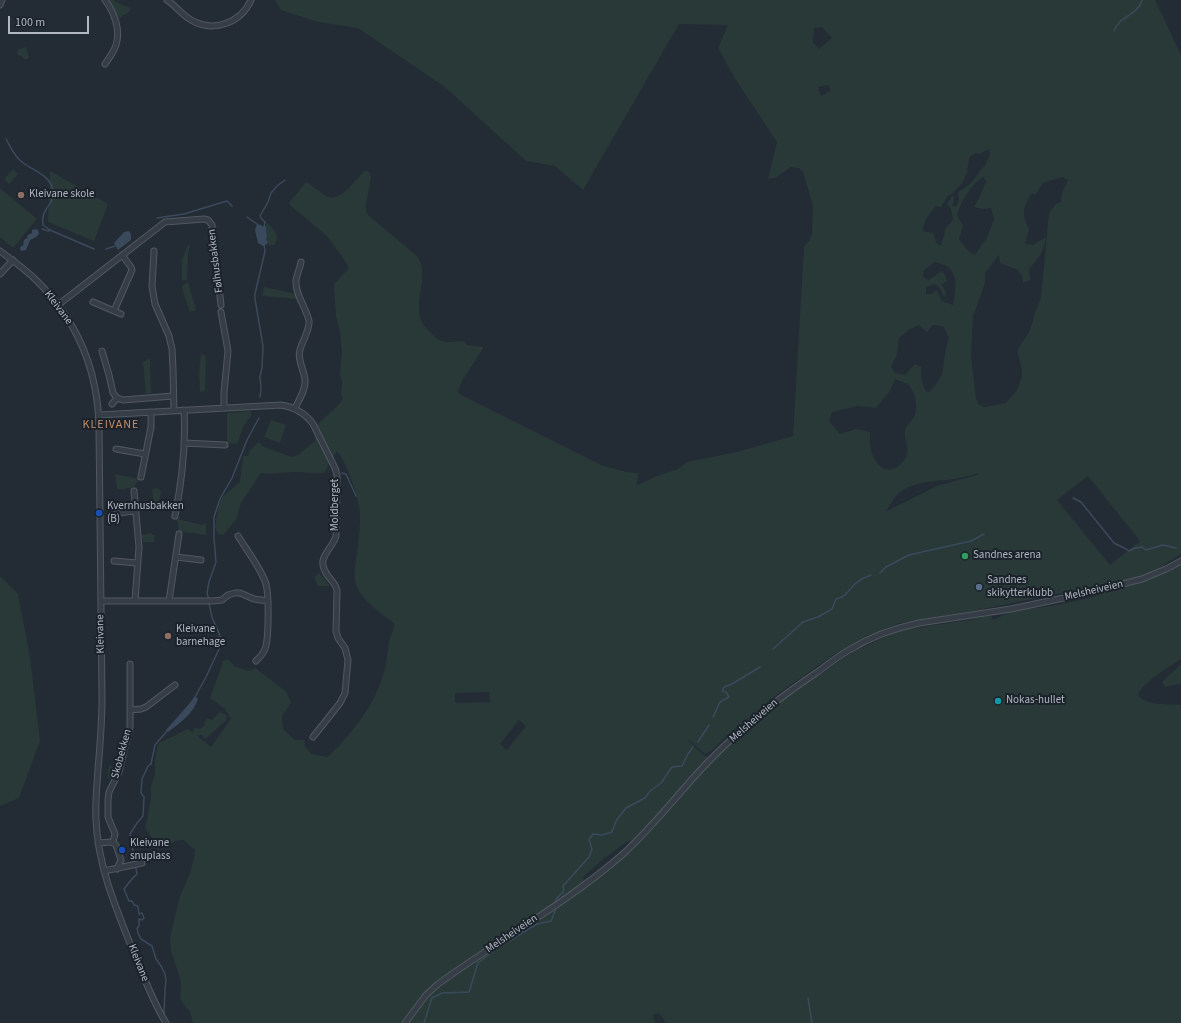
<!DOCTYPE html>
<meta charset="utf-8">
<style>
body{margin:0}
#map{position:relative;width:1181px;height:1023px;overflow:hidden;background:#232b35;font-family:"Source Sans 3",sans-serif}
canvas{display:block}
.scale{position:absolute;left:8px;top:16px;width:81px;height:18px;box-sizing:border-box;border:2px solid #b1b8c2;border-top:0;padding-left:5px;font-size:12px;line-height:14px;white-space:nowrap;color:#b1b8c2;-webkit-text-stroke:3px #1b222a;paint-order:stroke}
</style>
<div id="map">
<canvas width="1181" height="1023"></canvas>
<div class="scale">100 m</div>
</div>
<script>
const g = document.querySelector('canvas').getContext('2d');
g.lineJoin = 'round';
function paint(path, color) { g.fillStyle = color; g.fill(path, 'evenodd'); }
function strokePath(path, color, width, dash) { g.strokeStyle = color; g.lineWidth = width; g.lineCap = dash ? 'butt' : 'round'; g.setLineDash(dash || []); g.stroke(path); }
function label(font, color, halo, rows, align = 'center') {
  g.font = font + ' "Source Sans 3",sans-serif'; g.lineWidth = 4; g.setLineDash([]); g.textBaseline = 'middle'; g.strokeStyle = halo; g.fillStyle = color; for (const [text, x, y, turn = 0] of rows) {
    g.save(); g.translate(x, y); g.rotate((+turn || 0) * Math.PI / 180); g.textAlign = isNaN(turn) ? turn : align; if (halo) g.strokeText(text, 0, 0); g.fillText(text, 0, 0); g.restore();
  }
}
paint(new Path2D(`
 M110 0H113L122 5 131 8 130 11 120 18 116 15 109 2Z
 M275 0H1155L1181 55V554L1146 576 978 610 900 623 864 637 832 656 779 693 731 732 711 751 705 754 687 738C692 745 705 758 713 759L762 714 853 652 900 630 969 620 991 615 993 620 1006 614 1021 610 1051 606 1090 598 1181 563V659C1169 667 1143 682 1138 695 1145 706 1169 704 1181 705V1023H666L659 1013 653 1015 655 1023H193L190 1012 181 1001 180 996 181 987 180 978 171 951 170 937 180 896 190 873 194 858 195 850 183 840 175 841 167 847H162L150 835 145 828 151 800V786L155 774V760L157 748 159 743 188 729 193 733V730L195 728 200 729 205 725 204 722 207 719H209L212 720 220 712 225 714 227 716 226 720 208 737 205 739 201 734 199 736 196 735 211 747 231 719 225 709 210 698 222 665 223 661 226 659 230 661 234 666 249 671 255 668 287 692 291 703 282 716 283 729 295 740H303L305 741 304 745 311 754 328 757C354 731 376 704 385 668 387 659 388 650 389 641 391 635 394 630 394 623 382 614 363 601 357 587 352 575 356 560 358 548 359 533 362 516 358 502 354 486 347 464 337 451L324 473C314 474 306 472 296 472 284 472 273 475 261 473L241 503 236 520 223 535 218 534 215 527 218 508 222 497 240 482 243 456H250H248L249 452 258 442 264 447 283 454 292 457 298 455 315 441V427C323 417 337 410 343 398L341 394 342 382 340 375 342 351 340 332 336 317 334 286 335 283 348 269V266L345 261 327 236 290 205 289 203 306 182 308 183C314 187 320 192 326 196 342 204 355 178 366 170L370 173 371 178 366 204V210L368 215 417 256C431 276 412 301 422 322 424 326 427 329 430 332 433 335 437 340 442 341 448 343 457 341 463 341L467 345 483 347V349L462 381 458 392 461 395 601 465 626 472 638 473 637 485 657 476 678 469 687 462 737 452 793 436 804 247 809 241 812 234 813 206 803 172 799 168 791 167 777 177 768 179 777 142 734 77 718 48 728 25 679 24 583 190 555 166 526 161 446 88 358 28 318 22 281 10ZM822 27 832 38 819 49 813 42 814 28ZM828 85 831 90 821 96 818 87ZM989 149 990 155 985 165 970 184 958 192 959 200 956 206H952L954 200 953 195 947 204 951 209 953 220 945 229 944 236 941 245C934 245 936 237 933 233L923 231C922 222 931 213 936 206L941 207 948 195 952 194 963 182 967 173 969 158 975 153 980 154ZM983 177 986 181 981 194 974 207 983 209 991 208 994 220 987 237 975 255 968 251 959 239 963 226 957 215C962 200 970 186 983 177ZM1062 177 1068 180 1062 193 1061 202 1056 204 1049 213 1041 298 1035 313 1030 331 1017 350 1022 370V376L1017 390 1006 403 985 407C979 406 978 403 976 398L971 356 973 316 985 283V273L999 255 1000 263 1010 267 1017 269 1022 276 1023 283 1030 280 1029 269C1039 258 1044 251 1046 237L1033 245 1025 244 1029 229C1021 213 1023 209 1031 194H1036L1043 183ZM935 262C939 263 945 265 949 268 959 277 955 294 953 305L942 301 937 290 932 294H926V287L934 284 939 287 944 297 946 296 945 290 941 284H943L947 281 945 275 942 271 928 280 923 277V271ZM919 325 927 332 933 325 943 326 949 337 945 353 943 368 942 374 937 383 928 393C921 386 921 377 921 367L915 364 905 375 895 373 891 367 897 355 899 338 910 329ZM895 379C899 381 904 382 907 384 915 389 919 409 914 417 912 421 906 425 905 430 903 439 911 447 906 457 895 476 880 472 872 454 870 448 870 439 870 432L856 429 840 434 829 421 832 412 858 406 876 408 890 391ZM979 473 977 475 937 486 885 512C891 506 893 497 900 492 916 480 939 482 958 478 965 477 972 475 979 473ZM1088 476 1140 541 1110 565 1057 500ZM489 692 490 702 455 703V693ZM519 720 526 726 507 750 500 744ZM628 841 630 844 585 881 583 877 602 860Z
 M26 47 29 57 27 59H24L21 56 18 55 17 52 19 49Z
 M13 169 18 174 9 184 4 179Z
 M50 171 108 204 94 241 48 222Z
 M0 188 37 219 13 248 0 237Z
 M266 222C274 230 281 234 274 245L267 246 268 241 266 240V238H267L266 226Z
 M190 245 188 254 187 280H182V261L187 246Z
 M188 282 196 310 190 312 184 295 182 286Z
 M264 287 296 294 298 299 262 296Z
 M201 354 206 356 205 391 200 392 199 373Z
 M150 358 151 393 146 394 143 362Z
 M251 411V416L244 425 237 444 227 443V413Z
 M271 420 286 425 280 443 264 437Z
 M115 474 139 479 134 487 125 489H117Z
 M158 488 161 492 158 505 154 506 152 489Z
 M177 519 203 525 206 522V535L179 531Z
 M151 533 153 535H155L156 537 154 538V542H143V538H142V535Z
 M319 573 330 586H318L314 577Z
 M0 576 18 594 30 657 40 741 19 798 0 806Z
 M1180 665H1181V685L1178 684 1165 687 1162 682 1167 677Z
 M109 766 118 768 113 781 107 777Z`), '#283938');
paint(new Path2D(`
 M257 224 261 225 263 227 266 226 267 238H266V240L268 241 267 244 263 246 258 243 255 230Z
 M35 229 38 230 39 234 36 237 30 240 26 250 21 251 20 248 21 246H23L24 240 27 238 28 235 32 233V230Z
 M129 231 131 234V240L118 250 114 243 124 232Z
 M195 696 198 699C193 714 180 723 168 732L166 730 189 704Z`), '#3a4a5c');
strokePath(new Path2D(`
 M1114 31C1116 27 1118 23 1122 20 1130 14 1139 11 1142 0
 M6 139C11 148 14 156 22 162 33 171 51 175 53 191 56 205 40 207 43 225L50 230 94 249
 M247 217 257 224
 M157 218 184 214 227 201 232 206
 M264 227 265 222 261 218 260 216 268 202 271 193 277 186 285 180
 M42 229 48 231 50 230
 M106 249 115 246
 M260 397 261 388 260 377 262 368 263 346 255 299V294L265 251 264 244
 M342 473 346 474 356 496
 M1073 498 1081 502 1114 543 1126 549 1129 551 1135 548 1142 547 1146 550 1163 545 1176 548
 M880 573 886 567 909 555 971 541 984 534
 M209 600 207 593 209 582 216 562 214 538V517L220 499 232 478 247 440 259 418
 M773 649 803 622 818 617 832 609 836 599C848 596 848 590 856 583 861 579 865 577 871 575
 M195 697 206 677 221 645C222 635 215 626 212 617 211 613 210 608 209 603
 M713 717 720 702 729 697 726 692 722 691 724 687 732 684 760 667
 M698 742 709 725
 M556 903V899L564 891 563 886 589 857 592 849 589 840 593 834 602 835 612 832 616 821 626 808 645 798 650 791 661 783 672 767 682 766 688 754 693 747
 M808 998 812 1023
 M164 1015 165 989 166 980 165 974 161 966 156 959 152 946 141 939 138 933 137 928 139 926V919L142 920 144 918 142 913 139 914 138 906 134 905 132 901H129L124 889 131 880 137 874 130 834 137 823 143 816 144 797 141 793 142 779 148 766 151 764 155 745 167 731
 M424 1023 432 998 442 993 469 992 478 963 499 947 537 924 551 921 555 911 556 907`), '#3a4a5c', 1.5);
const minor = new Path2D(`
 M105 0C114 12 121 30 116 45 114 52 109 58 105 64
 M167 0C176 6 182 15 191 20 213 33 241 23 251 0
 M0 5 2 0
 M0 251C12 260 25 269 36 280 78 321 98 370 99 428L102 699C102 723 100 746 98 769 97 786 95 803 96 820 98 867 116 908 133 951 143 975 152 1000 166 1023
 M154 251 152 286 155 304 169 336 172 349 173 369 174 411
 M0 274 13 260
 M93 302 121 314
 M58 305 165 222 204 219 208 220 212 225 221 305
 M114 311 132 270 131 267 122 255
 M221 312 228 351 224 393V407
 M102 351 109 375 113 393 117 398 123 400 173 396
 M112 404 117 398
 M295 408C299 400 306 389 305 380 304 370 297 359 300 350 302 341 310 330 309 321 306 307 295 295 296 280 297 274 300 268 301 262
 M99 415 281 405C294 407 305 413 313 424L335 468 337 475 336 536C333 548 317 557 325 571 328 578 335 582 337 590L336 631 338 638 345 648 348 660 345 693 340 703 313 737
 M184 443 225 445
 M116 449 145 454
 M141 477 151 427V412
 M134 491 139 547 135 601
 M117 513 135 511
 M175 516C182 481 186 446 184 410
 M238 536C246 549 262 570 266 584 269 595 269 639 265 649 263 654 259 658 256 661
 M176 557 201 560
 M114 561 137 563
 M101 601H213L222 600 228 595 235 593H240L254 599 268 601
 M169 601 179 534
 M130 710 141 709 146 707 175 685
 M113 842 115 834 108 817V800L109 792 119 772 130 727V664
 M98 843 112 842 116 845 121 860 117 869
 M104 871 142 863
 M405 1023 426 995 438 984C499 940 566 904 623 854 654 826 679 792 708 762 741 728 777 699 816 673 827 665 837 657 849 650 870 637 895 628 919 623L1011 609 1083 594 1142 579 1166 569 1181 561`);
strokePath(minor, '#515860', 7);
strokePath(minor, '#363d46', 5);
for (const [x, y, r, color] of [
 [21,195,4,"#8d6e63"],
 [99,513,4,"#1a4fb4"],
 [965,556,4,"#2e9e5b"],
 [979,587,4,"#5c6f8a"],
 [168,636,4,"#8d6e63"],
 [998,701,4,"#0f9aa8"],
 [122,850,4,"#1a4fb4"]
]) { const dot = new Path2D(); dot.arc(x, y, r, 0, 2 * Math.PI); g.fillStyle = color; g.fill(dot); strokePath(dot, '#1b222a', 1.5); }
label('11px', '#b1b8c2', '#1b222a', [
 ["Kleivane skole",29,195],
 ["Kvernhusbakken",107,507],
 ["(B)",107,520],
 ["Sandnes arena",973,556],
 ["Sandnes",987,581],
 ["skikytterklubb",987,594],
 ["Kleivane",176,630],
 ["barnehage",176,643],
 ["Nokas-hullet",1006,701],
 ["Kleivane",130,844],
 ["snuplass",130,857]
], 'left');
label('11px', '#b1b8c2', '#1b222a', [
 ["Følhusbakken",216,261,-97],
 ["Kleivane",58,308,53],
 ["Moldberget",336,505,-90],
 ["Melsheiveien",1094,591,-13],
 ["Kleivane",101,634,-91],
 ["Melsheiveien",754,721,-41],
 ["Skobekken",122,754,-75],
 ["Melsheiveien",512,934,-34],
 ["Kleivane",138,963,68]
]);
g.letterSpacing = '1px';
label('12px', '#c58d68', '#1b222a', [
 ["KLEIVANE",111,425]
]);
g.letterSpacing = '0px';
</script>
